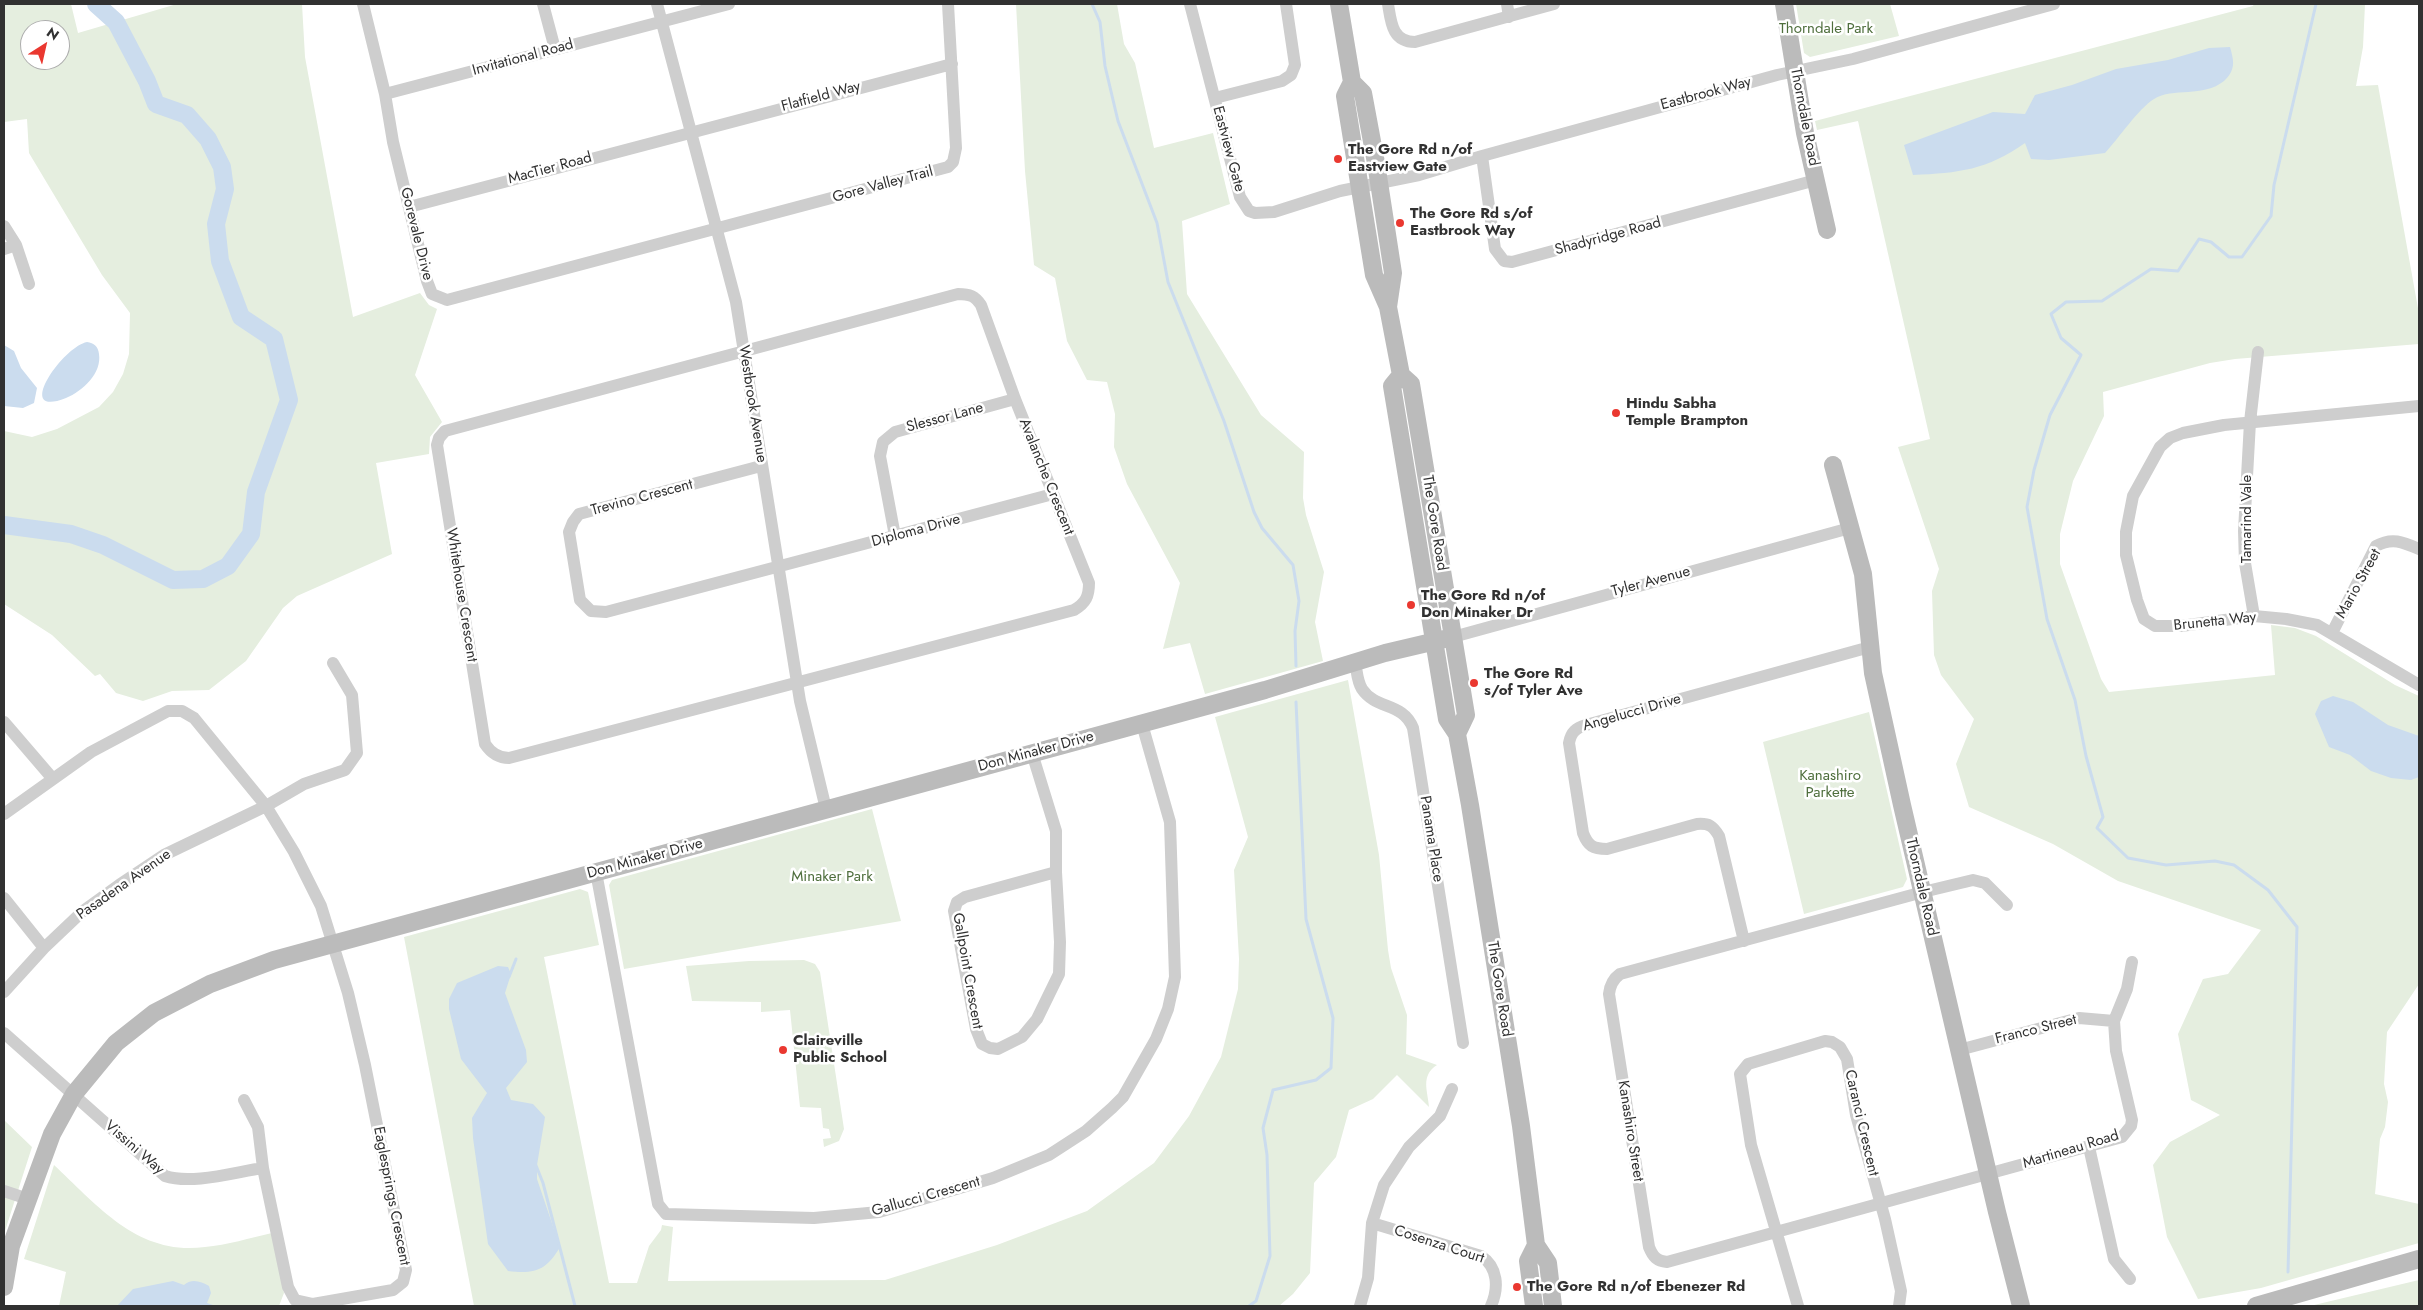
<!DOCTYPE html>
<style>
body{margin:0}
#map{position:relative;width:2423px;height:1310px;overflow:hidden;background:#fff;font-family:Jost,sans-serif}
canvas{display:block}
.frame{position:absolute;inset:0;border:5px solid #313131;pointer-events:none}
.north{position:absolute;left:20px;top:20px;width:50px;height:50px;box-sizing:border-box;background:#fff;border:1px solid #adadad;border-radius:50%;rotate:35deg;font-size:14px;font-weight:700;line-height:20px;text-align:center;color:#313131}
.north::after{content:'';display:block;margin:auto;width:18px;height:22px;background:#ea3830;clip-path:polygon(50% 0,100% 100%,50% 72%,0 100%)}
</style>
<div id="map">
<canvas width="2423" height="1310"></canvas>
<div class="frame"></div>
<div class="north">N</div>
</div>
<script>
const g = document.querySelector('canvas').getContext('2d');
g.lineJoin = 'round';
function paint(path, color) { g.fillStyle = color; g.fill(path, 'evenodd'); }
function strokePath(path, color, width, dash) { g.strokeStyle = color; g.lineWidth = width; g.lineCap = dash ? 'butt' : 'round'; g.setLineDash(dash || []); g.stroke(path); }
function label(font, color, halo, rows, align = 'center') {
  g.font = font + ' Jost,sans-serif'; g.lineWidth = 5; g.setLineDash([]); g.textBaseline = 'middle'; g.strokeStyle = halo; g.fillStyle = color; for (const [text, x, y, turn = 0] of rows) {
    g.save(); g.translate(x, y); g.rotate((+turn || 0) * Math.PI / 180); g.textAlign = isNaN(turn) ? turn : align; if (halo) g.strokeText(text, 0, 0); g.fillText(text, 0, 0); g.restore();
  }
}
paint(new Path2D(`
 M4 4H71L78 33 177 4H302L305 57 353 317 420 293 429 305 437 309 415 375 442 422 430 437 429 454 376 463 392 554 297 596 283 608 246 661 209 690 172 691 143 701 116 693 100 674 95 676 52 635 4 604V431L32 437 57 429 99 407 113 392 123 374 129 354 130 313 102 275 29 153 27 119 4 122ZM30 30H60V60H30Z
 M1016 4H1117L1124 44 1135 63 1154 148 1213 133 1230 204 1182 221 1187 294 1261 415 1304 452 1303 498 1306 515 1324 572 1315 622 1323 661 1205 694 1190 643 1163 649 1180 583 1127 484 1114 447 1115 414 1107 382 1087 380 1067 341 1055 278 1034 265 1025 171Z
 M1796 4H1890L1899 36 1810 57 1804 53Z
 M2254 4H2365L2363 47 2356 86 2378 85 2419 314V344L2235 359 2210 363 2103 392 2104 416 2073 481 2060 534V564L2101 679 2109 692 2275 675 2271 625 2295 628 2316 636 2395 685 2419 696V984L2387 1032 2384 1084 2388 1102 2385 1127 2380 1139 2375 1194 2419 1204V1243L2261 1288 2198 1299 2167 1237 2153 1165 2170 1142 2220 1115 2191 1100 2178 1034 2203 979 2228 974 2261 930 2118 881 2053 844 1969 807 1956 764 1974 719 1941 675 1934 655 1932 591 1939 569 1898 447 1930 439 1858 121 1817 130 1815 121 2253 6Z
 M1348 680 1379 855 1388 950 1391 968 1407 1015 1406 1054 1437 1065C1420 1076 1428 1091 1429 1107L1397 1075 1373 1099 1349 1110 1336 1157 1314 1183 1310 1273 1293 1294 1279 1306H474L404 937 580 889 588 892 599 945 544 957 609 1283H637L649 1246 661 1230 662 1225 673 1227 668 1281 885 1280 997 1245 1087 1211 1154 1163 1189 1116 1221 1057 1238 989 1239 959 1234 870 1248 837 1215 717Z
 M1869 712 1907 879 1903 887 1804 914 1763 742Z
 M872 809 901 921 624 969 609 885 612 880Z
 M804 960 815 964 820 972 844 1129 839 1141 824 1147 823 1139 831 1138 829 1129 823 1128 821 1108 800 1107 790 1010 761 1012V1002L692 1001 686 966 749 961Z
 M4 1120 32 1147 4 1234Z
 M54 1165C98 1206 138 1256 205 1247 227 1245 250 1238 272 1233L284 1293 279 1306H59L66 1272 24 1259Z
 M2419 1280V1306H2310Z`), '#e5eedf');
paint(new Path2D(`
 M2230 47C2234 61 2236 70 2224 81 2203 98 2173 87 2154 99 2138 109 2119 138 2105 153L2049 160 2031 159 2025 143C1987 170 1959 173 1913 175L1904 145 1993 112 2025 114 2035 95 2072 85 2116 69 2168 60 2209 48Z
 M87 342C94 343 98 346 99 354 102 373 83 391 66 398 13 419 62 347 87 342Z
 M4 345 14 351 21 368 37 388 34 403 23 408 4 406Z
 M2333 696 2353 702 2388 725 2419 736V777L2411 780 2391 778 2371 771 2350 755 2329 747 2315 714 2321 701Z
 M498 966 508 967 511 974 505 993 526 1050 527 1062 506 1088 511 1100 533 1104 545 1117 537 1165V1179L560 1247C546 1271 535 1274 508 1271L488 1244 473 1138 472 1118 487 1093 461 1059 449 1009V999L457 983Z
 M173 1281 184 1285C191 1278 201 1281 209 1286L211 1293 207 1303 216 1306H117L133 1289Z`), '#cbdcee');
strokePath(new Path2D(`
 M1092 4 1100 22 1105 66 1118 121 1157 223 1168 282 1224 421 1254 512 1262 528 1293 565 1299 601 1295 631 1296 666
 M509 977 516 959
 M535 1163 543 1183 575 1306
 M2288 1272 2297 927 2268 890 2234 865 2215 861 2166 865 2128 858 2097 828 2103 817 2086 756 2075 700 2047 619 2027 507 2034 470 2050 415 2081 355 2061 338 2051 314 2066 302 2102 301 2151 269 2178 271 2199 239 2211 242 2229 257H2242L2271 216 2274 185 2316 4
 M1249 1306 1256 1301 1270 1256 1267 1155 1263 1128 1273 1090 1316 1080 1331 1068 1333 1018 1306 919 1296 702`), '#cbdcee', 3);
strokePath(new Path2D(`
 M4 525 71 534 103 545 173 580 203 579 228 566 251 534 256 492 289 400 274 339 241 317 220 261 216 224 225 189 222 167 208 139 187 115 156 104 147 81 116 22 96 4`), '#cbdcee', 18);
strokePath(new Path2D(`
 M363 4 385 94 393 142 427 281 432 294 447 300 948 167 953 162 956 148 948 4
 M543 4 555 49
 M657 4 736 302 800 701 826 809
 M1190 4 1240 197 1249 211 1255 213 1274 212 1340 191 1419 175 1482 156 1777 75 1853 59 2054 4
 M1388 4C1391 22 1392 42 1415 42L1554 4
 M1507 4 1509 17
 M385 94 729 4
 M1215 98 1282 81 1291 75 1295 65 1286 4
 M1482 156 1495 249 1504 261 1512 262 1816 180
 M409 207 952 64
 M4 226 16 245 29 284
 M4 249 16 245
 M958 294C970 294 975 296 981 305L1015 399 1089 583C1089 596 1086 603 1074 610L509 758C498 758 491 753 485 744L437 445 439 438 445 431Z
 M2419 406 2224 425 2183 433 2170 438 2160 447 2133 496 2126 532V555L2137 600 2144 619 2155 626H2181L2254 616 2286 619 2317 625 2419 685
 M761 466 579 514 573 522 569 532 580 600 591 611 606 612 1053 494
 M895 536 880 456 883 442 895 432 1015 399
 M2254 616 2245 563 2244 531 2250 422 2258 352
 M2332 633 2376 546C2392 537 2403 542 2419 549
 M1453 637 1850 528
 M1355 662C1357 671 1357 681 1362 689 1376 710 1403 702 1413 728L1463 1043
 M4 722 53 779
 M1032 753 1056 831V872L1060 942 1059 974 1037 1019 1022 1037 998 1049 990 1048 982 1044 976 1029 954 911 957 902 965 897 1056 872
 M4 814 91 752 168 711H182L194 718 266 806 294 852 321 906 348 993 365 1065 406 1270 403 1282 393 1290 313 1304 295 1300 288 1287 263 1168 258 1127 244 1100
 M596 872 658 1204 666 1214 814 1218 879 1212 993 1178 1049 1155 1086 1131 1112 1108 1123 1097 1156 1039 1168 1009 1175 977 1170 822 1142 724
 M4 898 44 948
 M2007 905 1985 883 1973 880 1923 892 1620 974C1613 979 1610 985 1609 994L1649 1247C1653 1257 1657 1261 1667 1262L2122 1137 2131 1126 2132 1120 2116 1051 2114 1021 2127 989 2132 962
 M1744 941 1719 836C1713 826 1709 823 1697 824L1607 849C1593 849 1588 846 1583 833L1569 743C1571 732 1576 728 1586 725L1870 647
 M4 992 44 948 83 911 119 885 164 855 266 806 304 784 345 770 357 753 352 695 333 663
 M4 1033 165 1176C192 1185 235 1172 263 1168
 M1959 1050 2079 1018 2114 1021
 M2089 1147 2114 1259 2130 1279
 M4 1191 28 1199
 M1372 1223 1481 1256C1498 1267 1499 1288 1491 1306
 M1360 1306 1368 1278 1372 1223 1384 1185 1409 1147 1440 1116 1452 1089
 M1798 1306 1751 1145 1740 1074 1748 1064 1825 1041 1832 1042 1840 1047 1847 1059 1856 1115 1885 1219 1901 1291 1899 1306`), '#cecece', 12);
strokePath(new Path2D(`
 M1339 4 1352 82 1363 93 1376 163 1393 273 1388 307
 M1784 4 1805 133 1827 230
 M1352 82 1345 96 1374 275 1388 307 1401 375 1411 384 1466 715 1457 734
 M1401 375 1392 386 1447 719 1457 734 1470 805 1521 1126 1536 1245 1548 1263 1553 1306
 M1833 465 1863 574 1873 673 1902 805 1997 1212 2021 1306
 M4 1287 11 1246 52 1134 74 1094 116 1043 154 1013 210 984 274 960 1265 690 1385 653 1453 637
 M1534 1306 1528 1261 1536 1245
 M2256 1306 2419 1259`), '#bbb', 18);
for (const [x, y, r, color] of [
 [1338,159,5,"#ea3830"],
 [1400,223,5,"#ea3830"],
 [1616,413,5,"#ea3830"],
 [1411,605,5,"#ea3830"],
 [1474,683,5,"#ea3830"],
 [783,1050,5,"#ea3830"],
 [1517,1287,5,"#ea3830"]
]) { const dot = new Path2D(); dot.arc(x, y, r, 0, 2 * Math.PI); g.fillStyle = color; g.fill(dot); strokePath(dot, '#fff', 2); }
label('15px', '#4e6e3c', '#fff', [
 ["Thorndale Park",1826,29],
 ["Kanashiro",1830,776],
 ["Parkette",1830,793],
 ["Minaker Park",832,877]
]);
label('15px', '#313131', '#fff', [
 ["Invitational Road",523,58,-15],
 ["Eastbrook Way",1706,94,-15],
 ["Flatfield Way",821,97,-15],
 ["Thorndale Road",1804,117,79],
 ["Eastview Gate",1228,149,75],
 ["MacTier Road",550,169,-15],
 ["Gore Valley Trail",883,185,-15],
 ["Gorevale Drive",416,234,76],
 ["Shadyridge Road",1608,237,-15],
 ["Westbrook Avenue",752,404,81],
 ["Slessor Lane",945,418,-15],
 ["Avalanche Crescent",1046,477,68],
 ["Trevino Crescent",642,498,-15],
 ["Tamarind Vale",2247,519,-90],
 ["The Gore Road",1434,523,81],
 ["Diploma Drive",916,531,-15],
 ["Tyler Avenue",1651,582,-15],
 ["Mario Street",2359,584,-61],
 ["Whitehouse Crescent",461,595,81],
 ["Brunetta Way",2215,622,-6],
 ["Angelucci Drive",1632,713,-16],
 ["Don Minaker Drive",1036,752,-15],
 ["Panama Place",1431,839,81],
 ["Don Minaker Drive",645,859,-15],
 ["Pasadena Avenue",124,885,-35],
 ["Thorndale Road",1921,887,77],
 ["Gallpoint Crescent",967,971,80],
 ["The Gore Road",1499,989,81],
 ["Franco Street",2036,1030,-14],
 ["Caranci Crescent",1861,1123,77],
 ["Kanashiro Street",1630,1131,81],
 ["Vissini Way",134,1148,41],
 ["Martineau Road",2071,1150,-17],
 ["Eaglesprings Crescent",391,1196,79],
 ["Gallucci Crescent",926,1197,-16],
 ["Cosenza Court",1439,1245,18]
]);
label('bold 15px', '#313131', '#fff', [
 ["The Gore Rd n/of",1348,150],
 ["Eastview Gate",1348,167],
 ["The Gore Rd s/of",1410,214],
 ["Eastbrook Way",1410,231],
 ["Hindu Sabha",1626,404],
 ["Temple Brampton",1626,421],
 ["The Gore Rd n/of",1421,596],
 ["Don Minaker Dr",1421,613],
 ["The Gore Rd",1484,674],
 ["s/of Tyler Ave",1484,691],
 ["Claireville",793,1041],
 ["Public School",793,1058],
 ["The Gore Rd n/of Ebenezer Rd",1527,1287]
], 'left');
</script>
